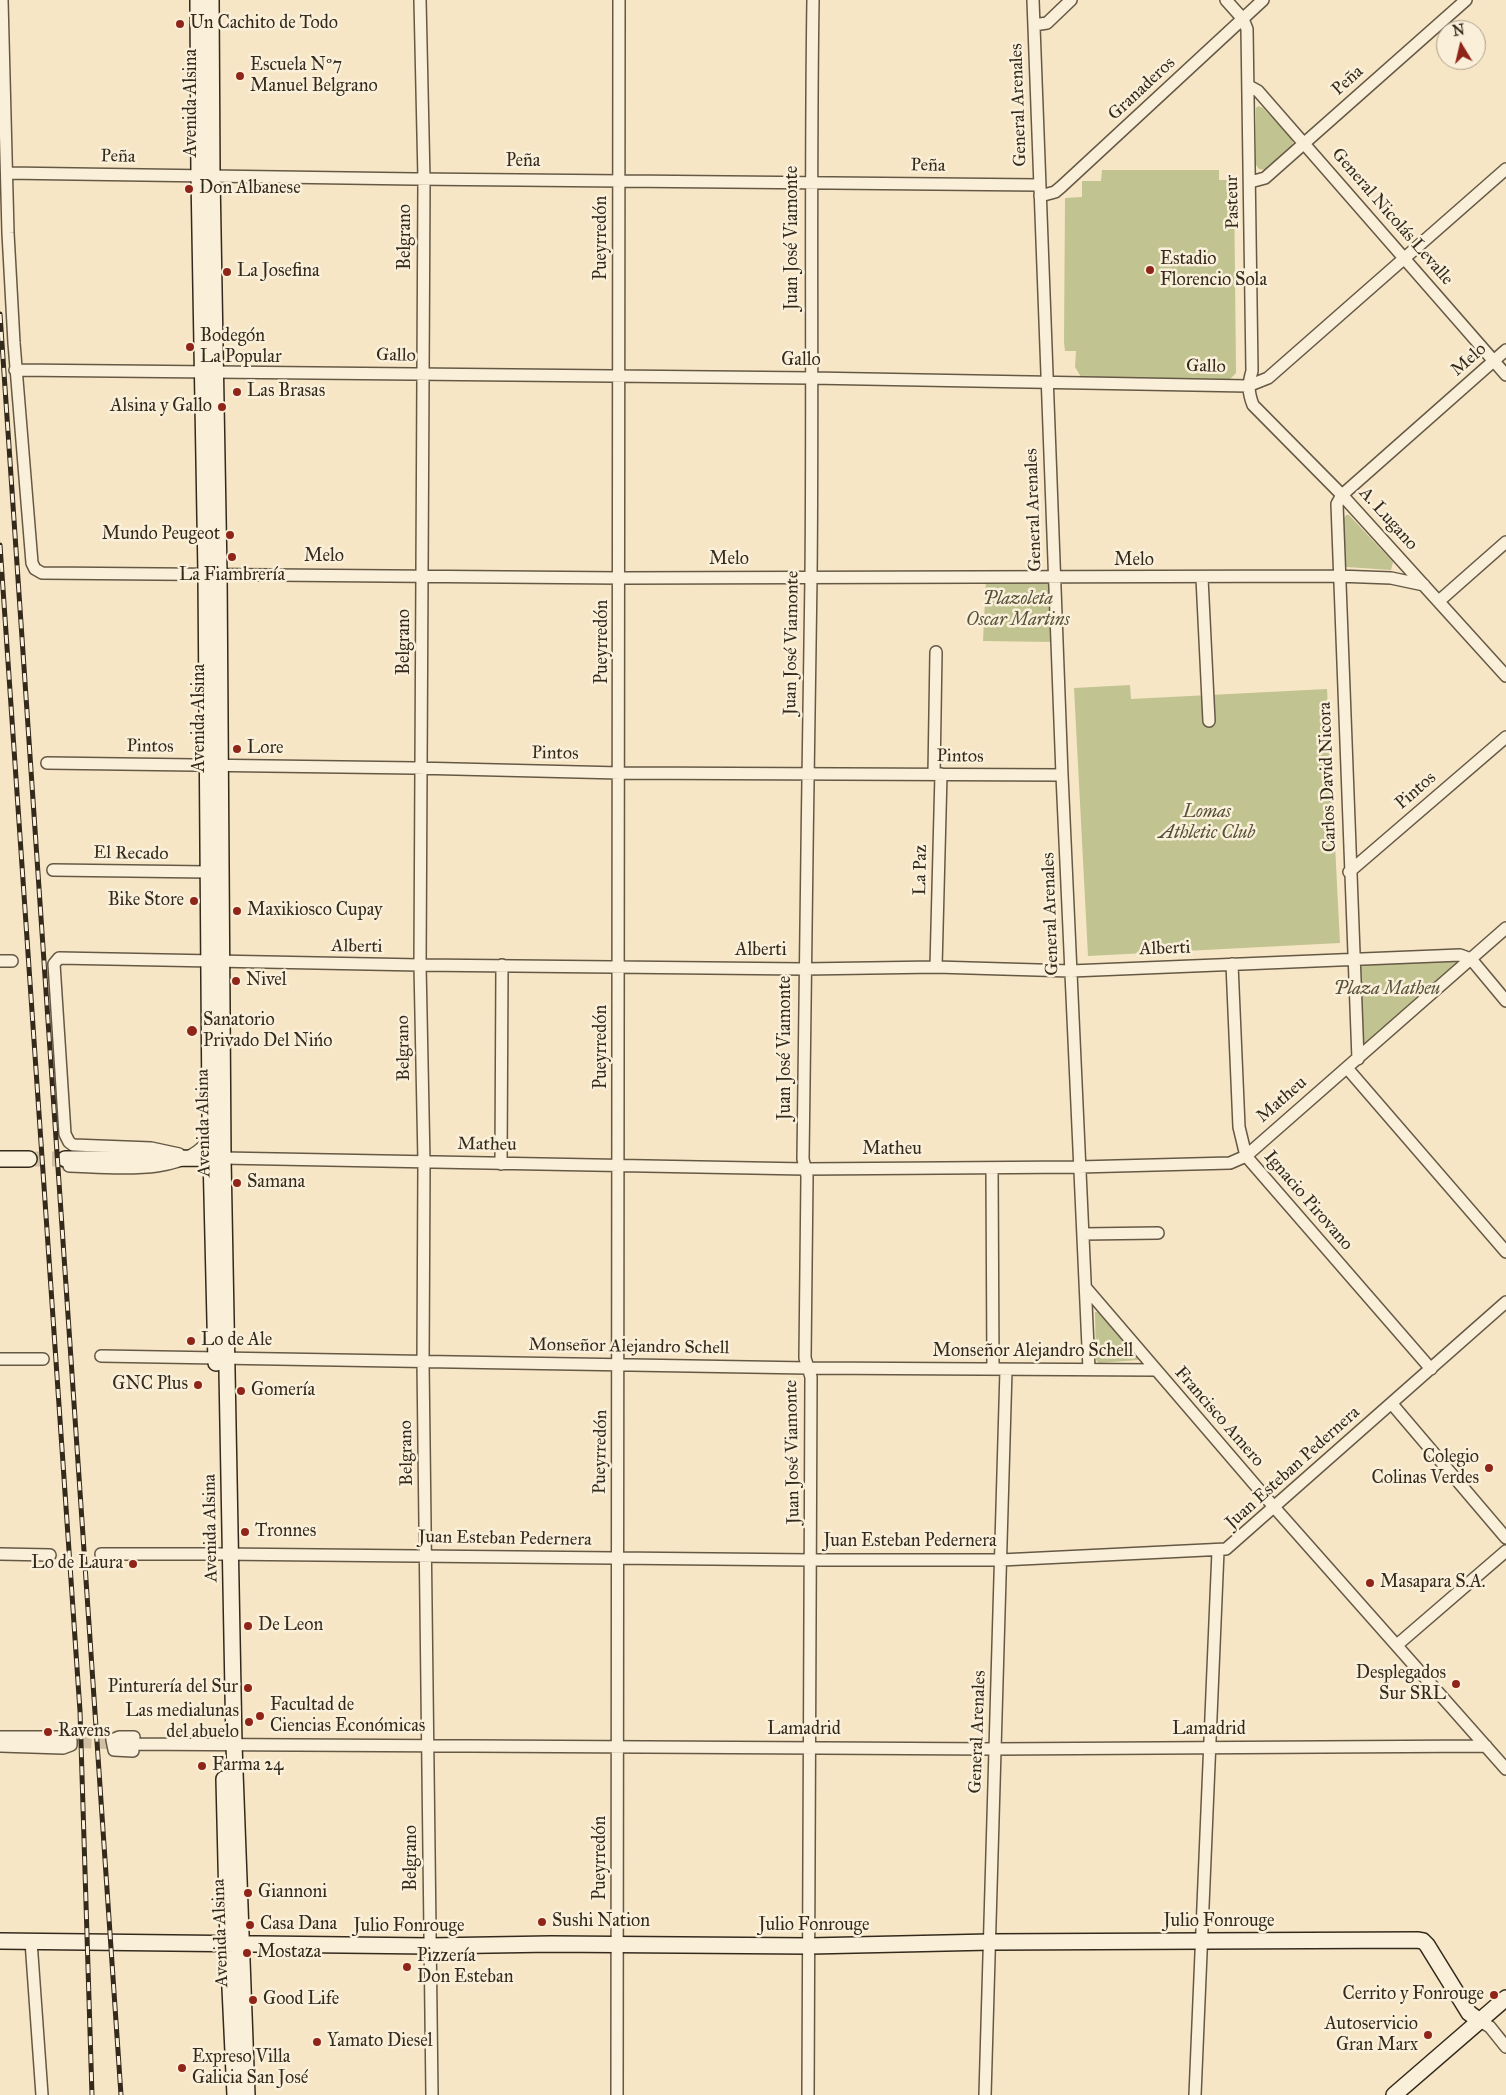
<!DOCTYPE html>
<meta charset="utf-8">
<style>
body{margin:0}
#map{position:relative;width:1506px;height:2095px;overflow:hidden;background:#f7e6c5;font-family:"IM FELL Great Primer",serif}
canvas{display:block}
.north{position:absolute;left:1436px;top:20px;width:50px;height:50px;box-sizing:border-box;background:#faefd9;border:1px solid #aba08d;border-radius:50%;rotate:351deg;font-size:14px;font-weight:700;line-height:20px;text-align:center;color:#342a1c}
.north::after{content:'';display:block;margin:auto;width:18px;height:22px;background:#8f2418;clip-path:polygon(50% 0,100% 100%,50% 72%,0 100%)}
</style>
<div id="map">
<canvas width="1506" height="2095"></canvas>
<div class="north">N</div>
</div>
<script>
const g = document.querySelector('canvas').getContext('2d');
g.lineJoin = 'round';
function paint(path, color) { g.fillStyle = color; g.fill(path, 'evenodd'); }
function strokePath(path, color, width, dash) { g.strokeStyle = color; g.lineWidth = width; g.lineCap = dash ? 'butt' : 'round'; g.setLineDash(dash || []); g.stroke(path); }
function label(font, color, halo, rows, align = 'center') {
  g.font = font + ' "IM FELL Great Primer",serif'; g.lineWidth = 5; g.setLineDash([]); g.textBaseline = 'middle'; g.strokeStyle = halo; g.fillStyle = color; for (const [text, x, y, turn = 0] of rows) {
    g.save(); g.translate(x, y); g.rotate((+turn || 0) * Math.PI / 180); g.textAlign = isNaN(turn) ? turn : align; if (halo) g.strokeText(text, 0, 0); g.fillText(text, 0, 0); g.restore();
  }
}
paint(new Path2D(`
 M1258 106 1263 108 1291 138 1293 143 1292 148 1265 170 1259 169 1256 165V108Z
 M1102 170H1219V180H1234L1236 373 1230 379 1081 377 1075 367 1076 351H1065L1064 342 1065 198 1082 197V181H1101Z
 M1346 515H1349L1393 562 1391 570 1346 567 1343 564V520Z
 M986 580 1051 581 1053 642 983 641Z
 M1130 685 1131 699 1327 689 1340 943 1088 956 1074 688Z
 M1465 956 1358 1059 1354 958Z
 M1095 1312H1101L1137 1355 1138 1360 1099 1363 1096 1360Z`), '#c1c391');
strokePath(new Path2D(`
 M64 1742 120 1744`), '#d0c0a3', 11, [11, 5.5]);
strokePath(new Path2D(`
 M29 1159H65`), '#d0c0a3', 15, [15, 8]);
const street = new Path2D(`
 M2 0 8 233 14 343 32 563 35 569 42 573 620 578 1338 576 1391 578 1424 585
 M420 0 424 179 420 965 424 1162 423 1362 432 2095
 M1033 0 1062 775 1089 1369
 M1226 0 1243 19 1247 29 1252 371C1248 384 1248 392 1253 405L1342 495 1506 676
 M1034 25 1047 23 1071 0
 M1249 86 1258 91 1506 375
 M7 173 415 179 1039 185
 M1250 182 1265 178 1466 0
 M1040 196 1055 192 1061 187 1263 0
 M15 370 811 378 1248 386 1268 378 1506 169
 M1202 578 1209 721
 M1439 601 1506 542
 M47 763 415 768 620 773 1062 775
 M934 774 936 652
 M53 870 208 872
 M1349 872 1506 737
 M0 961H12
 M1232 964 1239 1127 1246 1156 1431 1369
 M936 967 941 774
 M1358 1059 1337 504 1342 495 1506 350
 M1347 1068 1506 1252
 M179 1154 151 1148 73 1145 69 1142 65 1134 54 964 59 958 420 965 804 969 936 967 1071 971 1460 955 1471 959 1506 1001
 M223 1158 805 1169 1079 1167 1230 1163 1246 1156 1506 928
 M501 1164 502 965
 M69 1166C110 1167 188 1178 211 1136
 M992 1168 993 1369
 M1083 1234 1158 1233
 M1086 1288 1274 1507 1506 1769
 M101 1356 808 1368 1156 1370
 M0 1359H43
 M1392 1404 1506 1538
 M0 1554 50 1555
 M101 1554H220L811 1560H1001L1226 1549 1506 1302
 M1397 1645 1506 1551
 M0 1737H67L71 1740V1745L63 1748 0 1746
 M122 1744 995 1749 1486 1746
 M133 1751 114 1750 112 1740 119 1737H134
 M31 1941 42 2095
 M1480 2021 1490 2027 1506 2047
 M617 2095 619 0
 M808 2095 811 1377 805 1358 807 1176 803 1159C804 965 809 771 811 577 813 384 810 192 813 0
 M985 2095 1006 1370
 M1195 2095 1218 1551`);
const secondary = new Path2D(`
 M198 0 199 176 206 574 210 1113 216 1363
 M211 0 212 176 219 574 223 1158 234 1745 247 2095
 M0 1159H29
 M65 1159 221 1158
 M224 1779 228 1945 235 2095
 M0 1941 430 1946 551 1944 810 1946 990 1942 1417 1940 1423 1941 1427 1945 1469 2013 1480 2021
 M1394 2095 1506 1998`);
strokePath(street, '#655946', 14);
strokePath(secondary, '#342a1c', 18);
strokePath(street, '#faefd9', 11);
strokePath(secondary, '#faefd9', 15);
const rail = new Path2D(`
 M0 314 121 2095
 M0 545 80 1711 92 2095`);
strokePath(rail, '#342a1c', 5);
strokePath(rail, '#faefd9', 3, [9]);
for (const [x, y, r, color] of [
 [180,24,5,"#8f2418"],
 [240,76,5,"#8f2418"],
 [189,189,5,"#8f2418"],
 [1150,270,5,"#8f2418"],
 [227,272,5,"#8f2418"],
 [190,347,5,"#8f2418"],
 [237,392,5,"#8f2418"],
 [222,407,5,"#8f2418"],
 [230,535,5,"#8f2418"],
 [232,557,5,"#8f2418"],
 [237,749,5,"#8f2418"],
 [194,901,5,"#8f2418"],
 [237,911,5,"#8f2418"],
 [236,981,5,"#8f2418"],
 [192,1031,6,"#8f2418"],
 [237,1183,5,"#8f2418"],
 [191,1341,5,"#8f2418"],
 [198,1385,5,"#8f2418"],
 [241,1391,5,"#8f2418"],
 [1489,1468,5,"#8f2418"],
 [245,1532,5,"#8f2418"],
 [133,1564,5,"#8f2418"],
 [1370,1583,5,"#8f2418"],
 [248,1626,5,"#8f2418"],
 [1456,1684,5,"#8f2418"],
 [248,1688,5,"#8f2418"],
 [260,1716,5,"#8f2418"],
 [249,1722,5,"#8f2418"],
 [48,1732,5,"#8f2418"],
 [202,1766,5,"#8f2418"],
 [248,1893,5,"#8f2418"],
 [542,1922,5,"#8f2418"],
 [250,1925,5,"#8f2418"],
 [247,1953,5,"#8f2418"],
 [407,1967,5,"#8f2418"],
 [1494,1995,5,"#8f2418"],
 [253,2000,5,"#8f2418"],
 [1428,2035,5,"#8f2418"],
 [317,2042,5,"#8f2418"],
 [182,2068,5,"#8f2418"]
]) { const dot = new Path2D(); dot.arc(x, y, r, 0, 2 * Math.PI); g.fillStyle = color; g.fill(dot); strokePath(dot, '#faefd9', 2); }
label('18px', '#342a1c', '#faefd9', [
 ["Un Cachito de Todo",190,24],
 ["Escuela Nº7",250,66],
 ["Manuel Belgrano",250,87],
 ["Don Albanese",199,189],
 ["Estadio",1160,260],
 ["Florencio Sola",1160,281],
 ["La Josefina",237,272],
 ["Bodegón",200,337],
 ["La Popular",200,358],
 ["Las Brasas",247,392],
 ["Alsina y Gallo",212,407,"right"],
 ["Mundo Peugeot",220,535,"right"],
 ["La Fiambrería",232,576,"center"],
 ["Lore",247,749],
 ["Bike Store",184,901,"right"],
 ["Maxikiosco Cupay",247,911],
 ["Nivel",246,981],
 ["Sanatorio",203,1021],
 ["Privado Del Nińo",203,1042],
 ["Samana",247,1183],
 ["Lo de Ale",201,1341],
 ["GNC Plus",188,1385,"right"],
 ["Gomería",251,1391],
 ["Colegio",1479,1458,"right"],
 ["Colinas Verdes",1479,1479,"right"],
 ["Tronnes",255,1532],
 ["Lo de Laura",123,1564,"right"],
 ["Masapara S.A.",1380,1583],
 ["De Leon",258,1626],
 ["Desplegados",1446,1674,"right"],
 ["Sur SRL",1446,1695,"right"],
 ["Pinturería del Sur",238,1688,"right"],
 ["Facultad de",270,1706],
 ["Ciencias Económicas",270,1727],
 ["Las medialunas",239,1712,"right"],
 ["del abuelo",239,1733,"right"],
 ["Ravens",58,1732],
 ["Farma 24",212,1766],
 ["Giannoni",258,1893],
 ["Sushi Nation",552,1922],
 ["Casa Dana",260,1925],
 ["Mostaza",257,1953],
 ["Pizzería",417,1957],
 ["Don Esteban",417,1978],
 ["Cerrito y Fonrouge",1484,1995,"right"],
 ["Good Life",263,2000],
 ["Autoservicio",1418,2025,"right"],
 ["Gran Marx",1418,2046,"right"],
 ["Yamato Diesel",327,2042],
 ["Expreso Villa",192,2058],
 ["Galicia San José",192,2079]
], 'left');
label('18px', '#342a1c', '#faefd9', [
 ["Peña",1348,81,-42],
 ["Granaderos",1142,89,-43],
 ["Avenida Alsina",192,103,-90],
 ["General Arenales",1019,105,-92],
 ["Peña",118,157,1],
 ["Peña",523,162],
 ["Peña",928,166,1],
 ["Pasteur",1233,202,-91],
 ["General Nicolás Levalle",1392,217,49],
 ["Belgrano",406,237,-90],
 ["Pueyrredón",602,238,-90],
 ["Juan José Viamonte",793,238,-90],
 ["Gallo",396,356,1],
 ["Melo",1469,360,-41],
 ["Gallo",801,361],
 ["Gallo",1206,367,1],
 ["General Arenales",1034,510,-92],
 ["A. Lugano",1388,519,48],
 ["Melo",324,557],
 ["Melo",729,560],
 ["Melo",1134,561],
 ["Belgrano",405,642,-90],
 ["Pueyrredón",603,642,-90],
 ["Juan José Viamonte",792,643,-89],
 ["Avenida Alsina",200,718,-90],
 ["Pintos",150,747,1],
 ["Pintos",555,754,1],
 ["Pintos",960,757,1],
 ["Carlos David Nicora",1328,777,-92],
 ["Pintos",1416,791,-41],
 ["El Recado",131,854,1],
 ["La Paz",921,870,-89],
 ["General Arenales",1051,914,-92],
 ["Alberti",357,947,1],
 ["Alberti",1165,949,-2],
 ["Alberti",761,951],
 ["Pueyrredón",602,1047,-90],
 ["Belgrano",404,1048,-91],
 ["Juan José Viamonte",786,1048,-90],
 ["Matheu",1282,1100,-41],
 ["Avenida Alsina",204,1123,-91],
 ["Matheu",487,1145,1],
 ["Matheu",892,1150],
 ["Ignacio Pirovano",1308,1201,49],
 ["Monseñor Alejandro Schell",629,1347,1],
 ["Monseñor Alejandro Schell",1033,1352],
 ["Francisco Amero",1219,1417,49],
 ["Pueyrredón",601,1452,-89],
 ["Juan José Viamonte",793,1452,-91],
 ["Belgrano",407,1453,-91],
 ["Juan Esteban Pedernera",1293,1468,-42],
 ["Avenida Alsina",211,1528,-91],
 ["Juan Esteban Pedernera",505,1539,1],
 ["Juan Esteban Pedernera",910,1542],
 ["Lamadrid",804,1730],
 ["Lamadrid",1209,1730],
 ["General Arenales",978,1732,-88],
 ["Belgrano",412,1858,-90],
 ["Pueyrredón",601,1858,-90],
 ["Julio Fonrouge",1219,1922],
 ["Julio Fonrouge",814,1926],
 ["Julio Fonrouge",409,1927],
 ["Avenida Alsina",221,1933,-92]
]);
label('italic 18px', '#575039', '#faefd9', [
 ["Plazoleta",1018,600],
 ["Oscar Martins",1018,621],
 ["Lomas",1207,813],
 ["Athletic Club",1207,834],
 ["Plaza Matheu",1387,990]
]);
</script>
